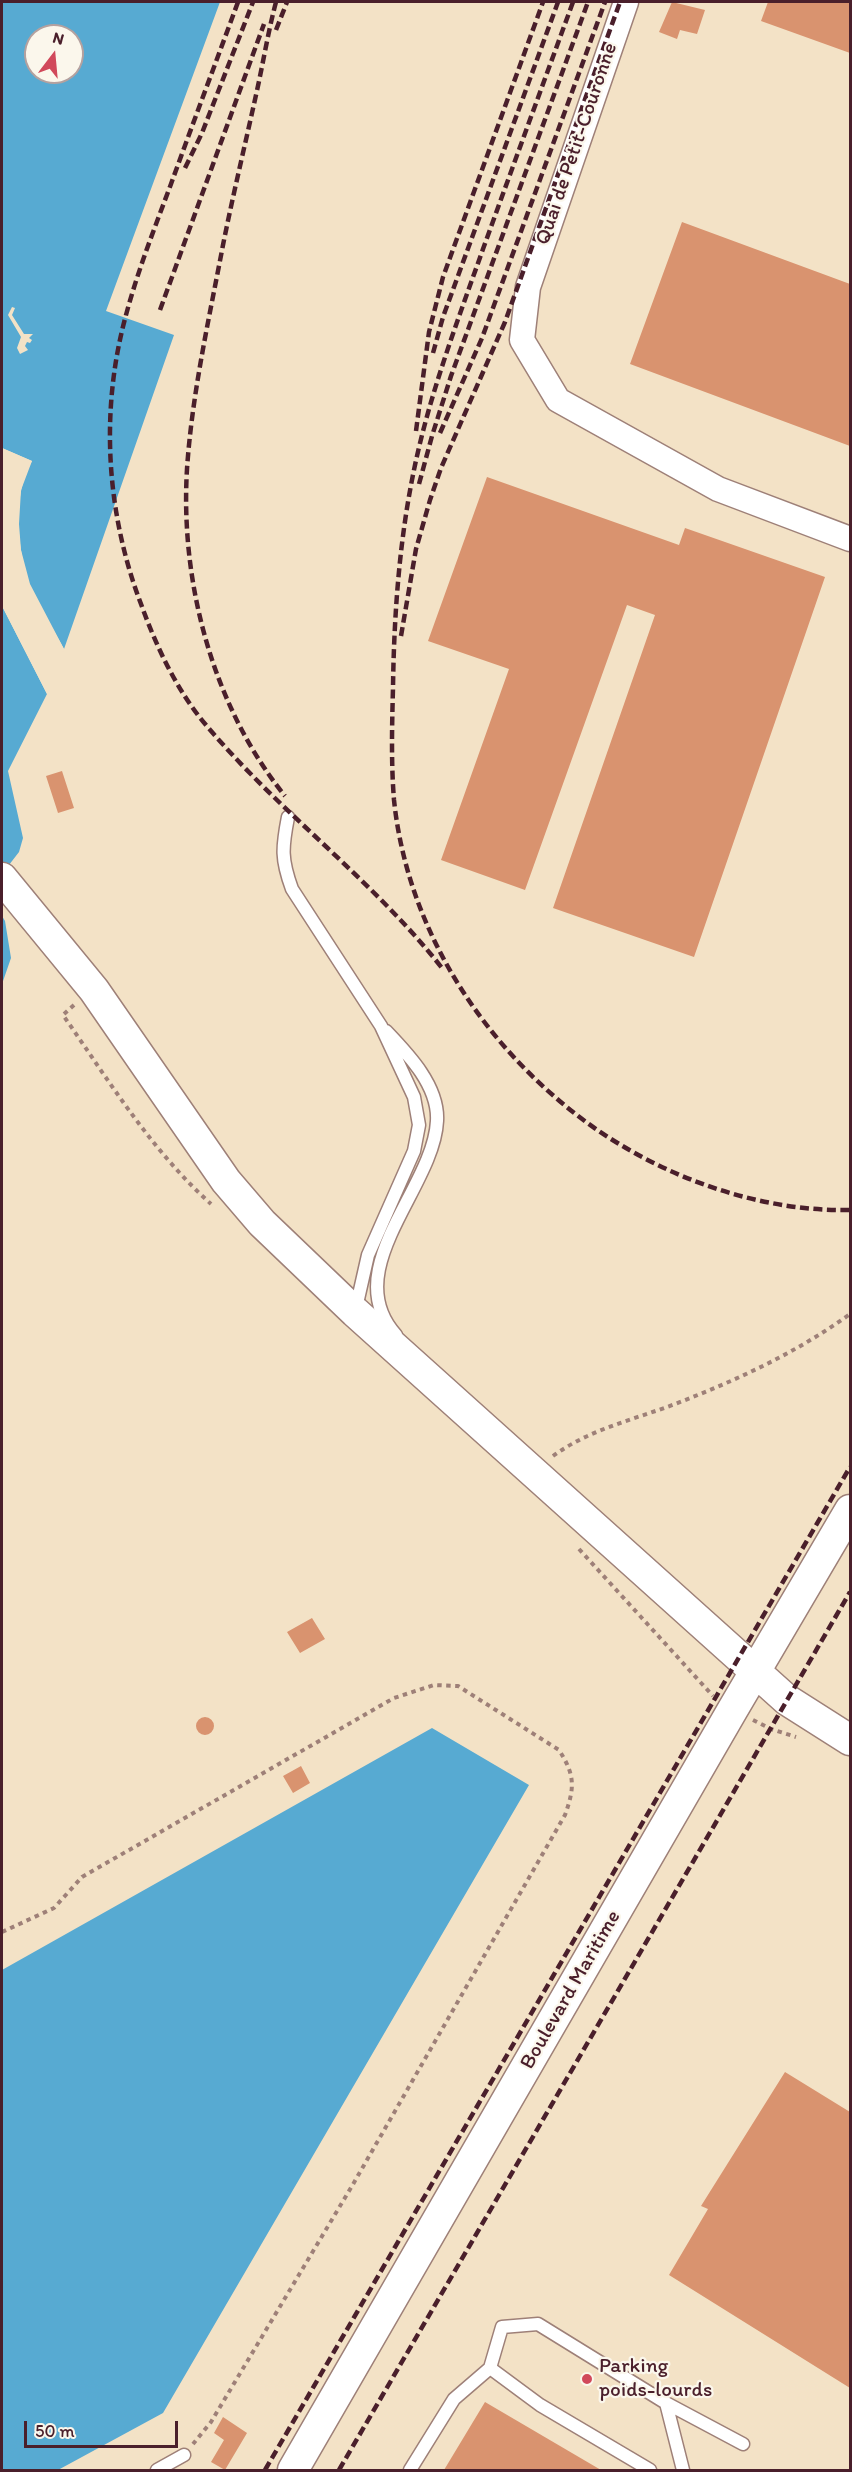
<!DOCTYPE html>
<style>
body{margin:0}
#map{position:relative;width:852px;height:2472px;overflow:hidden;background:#f3e2c6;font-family:Itim,sans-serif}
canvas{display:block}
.frame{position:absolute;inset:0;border:3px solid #4a1f2b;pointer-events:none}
.north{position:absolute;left:24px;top:24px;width:60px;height:60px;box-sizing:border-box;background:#fbf7ec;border:2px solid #b4a19f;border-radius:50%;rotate:16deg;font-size:16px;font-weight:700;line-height:24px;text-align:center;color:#4a1f2b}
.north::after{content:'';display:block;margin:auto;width:21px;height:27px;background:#d1495b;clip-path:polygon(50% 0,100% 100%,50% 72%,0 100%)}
.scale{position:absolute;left:24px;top:2421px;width:154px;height:27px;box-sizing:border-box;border:3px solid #4a1f2b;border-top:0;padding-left:8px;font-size:18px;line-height:21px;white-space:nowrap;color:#4a1f2b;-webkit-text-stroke:4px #fbf7ec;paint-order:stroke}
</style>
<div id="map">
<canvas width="852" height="2472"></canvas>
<div class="frame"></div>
<div class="north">N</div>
<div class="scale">50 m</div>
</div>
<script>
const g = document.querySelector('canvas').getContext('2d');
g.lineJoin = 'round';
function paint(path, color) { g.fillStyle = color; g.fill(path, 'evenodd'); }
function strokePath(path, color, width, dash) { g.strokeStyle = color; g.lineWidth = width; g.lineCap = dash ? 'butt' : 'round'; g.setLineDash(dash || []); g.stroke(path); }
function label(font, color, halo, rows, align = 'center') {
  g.font = font + ' Itim,sans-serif'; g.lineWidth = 4.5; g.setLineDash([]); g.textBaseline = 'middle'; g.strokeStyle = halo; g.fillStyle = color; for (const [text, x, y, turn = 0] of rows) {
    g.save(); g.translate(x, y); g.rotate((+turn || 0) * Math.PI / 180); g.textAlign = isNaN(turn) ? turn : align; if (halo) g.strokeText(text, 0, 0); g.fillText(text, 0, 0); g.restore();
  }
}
paint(new Path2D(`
 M2 2H220L106 311 174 335 64 649C53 628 37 606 29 583 17 547 12 495 32 461L2 448ZM36 36H72V72H36ZM12 307 15 308 12 315 24 334H33L29 338 32 340 30 343 27 342 25 346 28 350 20 354 17 348 21 337 8 315Z
 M2 606 47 694 8 771 23 838 19 852 2 874Z
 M2 916 5 921 11 958 2 984Z
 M432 1728 529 1785 163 2413 58 2470H2V1970Z`), '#57aad2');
paint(new Path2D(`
 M2 448 32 461 21 490 19 524 21 550 30 584 64 649 63 652 27 585 18 551 16 524 18 490 25 467 29 463 2 452Z
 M2 603 49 691 47 694 2 606Z`), '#f3e2c6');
paint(new Path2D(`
 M672 2 705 10 697 34 680 30 677 39 659 32Z
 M768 2H850V53L761 21Z
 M682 222 850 284V446L630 364Z
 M487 477 679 545 685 528 825 577 694 957 553 908 655 615 627 605 525 890 441 860 509 669 428 641Z
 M62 771 74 808 58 813 46 776Z
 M312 1618 325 1639 300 1653 287 1632Z
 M196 1726a9 9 0 1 1 18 0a9 9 0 1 1-18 0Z
 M301 1766 310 1783 293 1793 283 1776Z
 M785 2072 850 2112V2388L669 2275 708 2209 701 2206Z
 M485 2402 601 2470H444Z
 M223 2417 247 2433 225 2470 211 2462 224 2440 214 2433Z`), '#d9936f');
const service = new Path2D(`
 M288 817C282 848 281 859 292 889L381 1026 414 1097 419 1125 414 1151 368 1255 356 1308
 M386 1031C408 1054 439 1086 437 1121 434 1188 337 1270 396 1335
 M666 2403 743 2444
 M157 2470 184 2455
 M410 2470 454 2399 490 2368
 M650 2470 540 2405 490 2368 502 2327 538 2324 666 2403 683 2470`);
const minor = new Path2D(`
 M626 2 528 287 522 340 558 400 718 489 850 539`);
const tertiary = new Path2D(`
 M2 878 94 990 226 1181 262 1223 355 1312 787 1700 850 1740
 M293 2470 733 1709 850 1510`);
strokePath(service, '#9e8078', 15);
strokePath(minor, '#9e8078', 27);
strokePath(tertiary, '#9e8078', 33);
strokePath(new Path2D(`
 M74 1005 63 1015C109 1081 151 1150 211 1204
 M553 1456C590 1429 633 1420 675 1404 737 1380 796 1353 850 1314
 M579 1549 713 1696
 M753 1720 771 1729 796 1737
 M2 1932 54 1908 82 1877 394 1698 434 1685 458 1686 559 1750C575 1775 575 1787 565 1815L352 2186 211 2422 193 2444`), '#9e8078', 4, [4.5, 4.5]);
strokePath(service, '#fff', 12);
strokePath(minor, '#fff', 24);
strokePath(tertiary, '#fff', 30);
strokePath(new Path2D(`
 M238 2C216 62 193 123 171 184 155 227 138 270 126 315 100 410 106 512 141 604 156 646 177 691 206 725 279 812 372 879 442 968
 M276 2C268 32 263 64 256 95 245 145 233 195 223 245 209 319 192 394 187 469 180 582 213 707 285 796
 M573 2C543 84 513 166 483 249 459 317 433 385 417 456 400 531 394 611 393 688 392 725 391 763 394 800 406 916 468 1022 555 1097 633 1166 745 1212 850 1210
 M276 30 287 2
 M185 168 202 133 253 2
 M160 310 264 24
 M433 353 443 317 558 2
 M416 431 429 332 443 277 543 2
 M440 433 482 338 605 2
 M419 484 432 436 451 376 588 2
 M401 636 416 549 430 500 441 468 505 322 620 2
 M265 2470 850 1467
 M339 2470 850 1592`), '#4a1f2b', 4.5, [9, 4.5]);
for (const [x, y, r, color] of [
 [587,2379,6,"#d1495b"]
]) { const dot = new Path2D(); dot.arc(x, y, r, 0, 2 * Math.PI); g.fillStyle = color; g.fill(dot); strokePath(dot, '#fbf7ec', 2); }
label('21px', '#4a1f2b', '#fbf7ec', [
 ["Quai de Petit-Couronne",577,144,-71],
 ["Boulevard Maritime",571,1990,-60]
]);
label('21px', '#4a1f2b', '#fbf7ec', [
 ["Parking",599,2367],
 ["poids-lourds",599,2391]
], 'left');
</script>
